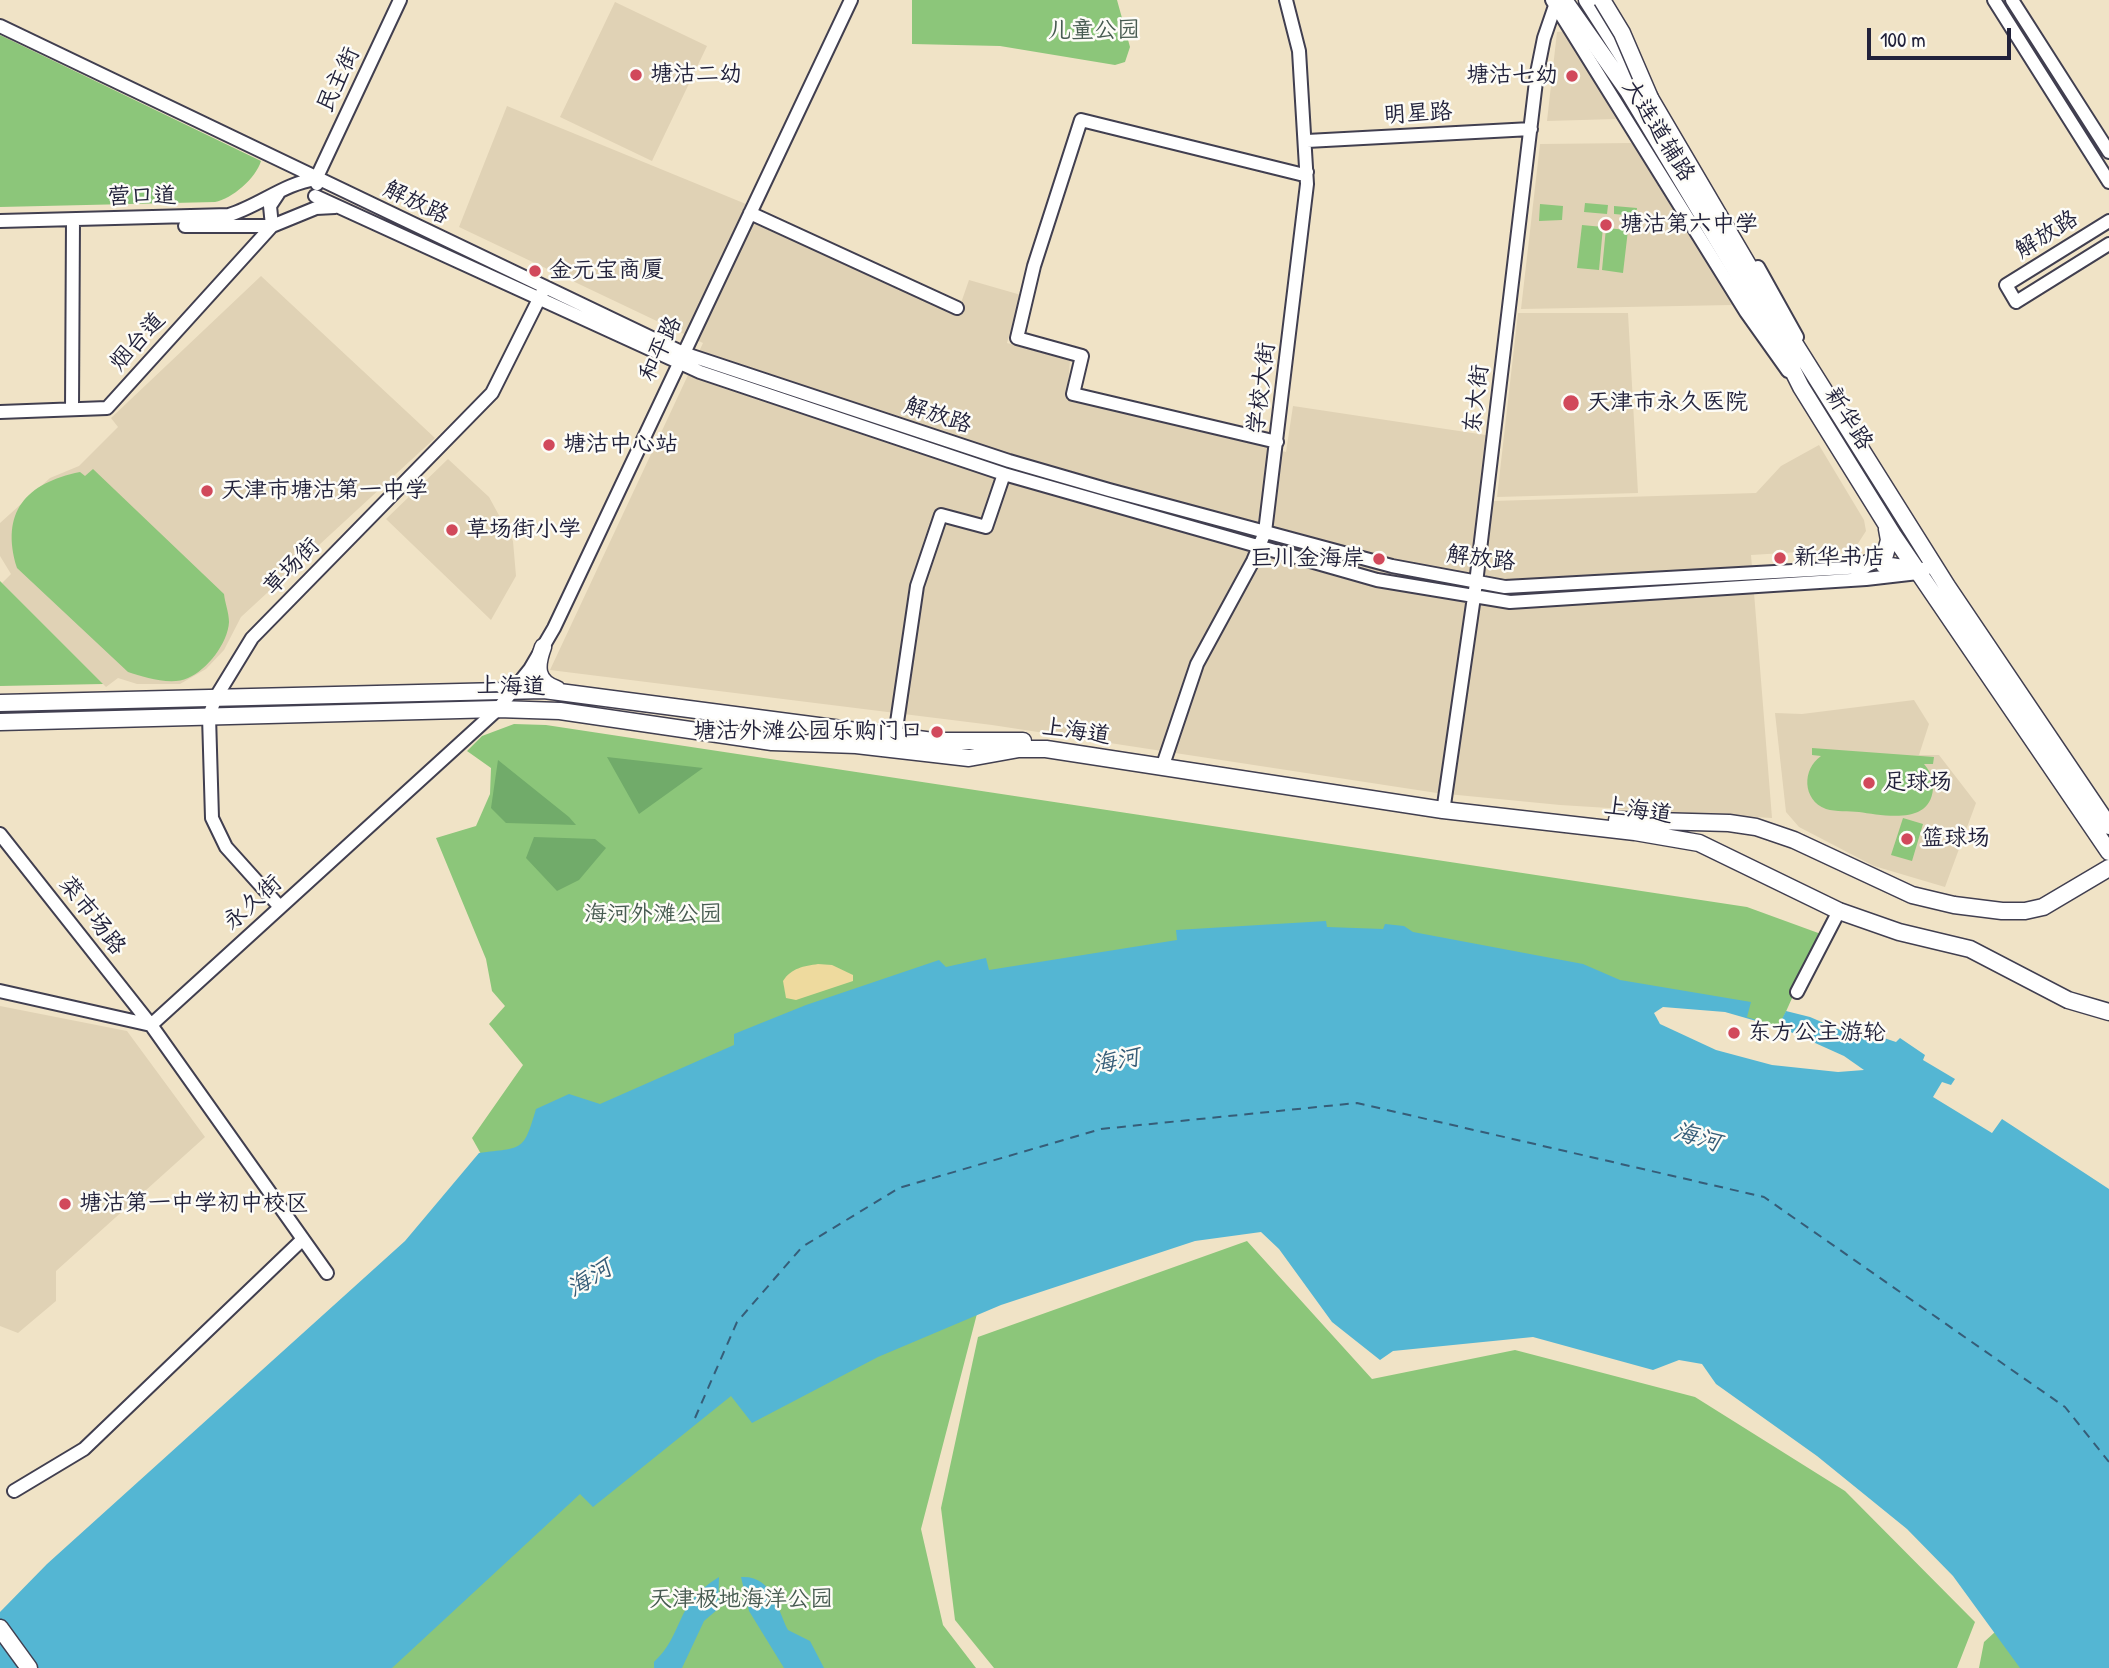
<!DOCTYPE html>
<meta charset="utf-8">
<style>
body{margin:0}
#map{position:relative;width:2109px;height:1668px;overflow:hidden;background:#f0e3c6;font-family:"Patrick Hand",sans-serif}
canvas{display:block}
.scale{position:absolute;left:1867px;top:28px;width:144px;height:32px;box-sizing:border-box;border:4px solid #22223b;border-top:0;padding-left:9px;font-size:21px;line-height:24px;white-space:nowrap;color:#22223b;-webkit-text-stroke:5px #fdfcf7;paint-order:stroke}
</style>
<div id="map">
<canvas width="2109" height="1668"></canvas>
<div class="scale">100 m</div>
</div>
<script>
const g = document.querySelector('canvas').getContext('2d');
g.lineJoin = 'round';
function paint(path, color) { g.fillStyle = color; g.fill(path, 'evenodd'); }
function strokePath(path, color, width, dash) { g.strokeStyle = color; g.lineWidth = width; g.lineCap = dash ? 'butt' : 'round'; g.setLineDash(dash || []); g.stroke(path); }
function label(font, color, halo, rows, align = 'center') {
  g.font = font + ' "Patrick Hand","LXGW WenKai TC",sans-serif'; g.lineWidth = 5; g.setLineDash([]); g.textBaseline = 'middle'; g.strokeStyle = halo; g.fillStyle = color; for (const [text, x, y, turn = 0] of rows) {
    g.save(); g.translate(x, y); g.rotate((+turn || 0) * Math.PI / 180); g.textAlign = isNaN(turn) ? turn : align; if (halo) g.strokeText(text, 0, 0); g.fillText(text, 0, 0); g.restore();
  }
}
paint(new Path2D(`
 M615 2 707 46 652 161 560 117Z
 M1566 31 1616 119 1547 121 1557 32Z
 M507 106 763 211 961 303 969 280 1021 295 1007 343 1070 361 1067 397 1286 452 1293 406 1499 437 1493 501 1756 493 1781 466 1819 445 1864 520 1866 531 1857 545 1848 549 1751 555 1772 818 1560 805 1437 793 992 725 550 670 703 343 459 227Z
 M1632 143 1732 305 1521 309 1540 144Z
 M261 276 435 438 241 617 224 650 206 669 180 684H137L118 678 106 687 2 583 11 574 0 556V523L50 478 79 466 118 427 111 418Z
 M1518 313H1628L1638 493 1497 497Z
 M448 459 489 497 513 541 516 576 491 620 386 519Z
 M1914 700 1929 724 1919 755H1939L1976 803 1945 887 1874 866 1799 827 1786 812 1775 713 1802 714Z
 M0 1006 127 1031 205 1137 56 1271V1301L18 1333 0 1326Z`), '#e0d2b5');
paint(new Path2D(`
 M912 0H1117L1130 47 1125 62 1115 65 1000 46 912 44Z
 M0 35 261 161C256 178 232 199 215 202L0 207Z
 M1585 203 1608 205 1607 214 1584 212Z
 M1540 204 1563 206 1562 220 1539 221Z
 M1614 206 1637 208 1636 216 1614 214Z
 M1582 225 1603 227 1599 270 1577 268Z
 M1606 228 1628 230 1623 273 1602 270Z
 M93 469 224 594C225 603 229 613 229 622 228 643 207 670 188 678 171 686 144 677 128 672L17 568C0 512 26 483 80 472L85 476Z
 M0 581 103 684 0 686Z
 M514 724 546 725 1747 907 1821 934 1774 1038 486 1163 472 1138 523 1065 489 1024 505 1006 492 991 486 959 436 838 476 826 490 794 491 768 467 751 482 736Z
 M1812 748 1934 757 1933 764H1924C1930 771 1934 780 1933 789 1930 826 1882 815 1859 812 1849 811 1836 812 1826 809 1802 800 1802 769 1821 756L1812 755Z
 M1903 818 1923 824 1912 861 1891 855Z
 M1247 1241 1372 1379 1515 1350 1695 1397 1845 1491 1975 1622 1957 1668H994L955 1620 941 1508 978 1337Z
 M979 1306 921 1529 943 1625 976 1668H378L563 1498 737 1385Z
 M1995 1632 2036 1668H1979L1984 1642Z`), '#8cc67a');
paint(new Path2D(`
 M607 757 703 768 639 814Z
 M498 760 569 817 576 825 506 823 491 808Z
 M534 837 595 839 606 848 579 880 557 891 526 858Z`), '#71ab6a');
paint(new Path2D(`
 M818 964 832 965 853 975V981L796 1000 786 998 783 981C791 968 804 966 818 964Z`), '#eeda9e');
paint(new Path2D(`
 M1326 921 1327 927 1383 929 1385 924 1404 926 1413 932 1583 964 1620 980 1751 1002 1747 1017 1778 1027 1786 1011 1810 1017 1859 1038 1869 1033 1896 1042 1900 1038 1925 1055 1923 1060 1955 1079 1951 1085 1942 1082 1933 1097 1992 1133 2002 1119 2109 1189V1668H2020L1953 1576 1907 1529 1817 1456 1716 1384 1702 1364 1679 1360 1653 1370 1533 1337 1393 1351 1380 1360 1332 1322 1279 1249 1261 1232 1195 1241 1001 1305 878 1357 752 1423 731 1396 593 1507 580 1494 392 1668H0V1612L47 1564 405 1241 479 1153C523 1147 523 1153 536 1109L569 1094 600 1104 734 1045V1034L806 1005 939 960 946 967 986 958 989 970 1177 940 1176 930Z
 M719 1577 718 1609 704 1621 682 1668H654V1662C685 1633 673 1605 719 1577Z
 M741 1577C773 1575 777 1609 788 1630L810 1641 824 1668H784L749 1611Z`), '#54b6d3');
paint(new Path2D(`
 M1663 1007 1725 1012 1784 1029 1844 1056 1864 1070 1838 1072 1772 1065 1716 1050 1660 1024 1654 1013Z`), '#f0e3c6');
strokePath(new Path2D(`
 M695 1418 737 1322 802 1247 899 1188 1101 1129 1357 1103 1764 1197 2065 1407 2109 1462`), '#365d78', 2, [9, 7]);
const minor = new Path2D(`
 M1552 0 1746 312 1788 371
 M1994 0 2109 182
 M2012 0 2109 152
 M0 26 683 353 1009 461 1109 490 1392 566 1505 587 1865 567
 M1307 141 1531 129
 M317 184 316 179 400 0
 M315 196 700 372 1004 474 1377 580 1510 602 1866 579 1918 573
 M750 213 957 308
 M0 221 229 215C259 206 285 183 316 179
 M2109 221 2006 285 2016 302 2109 244
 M185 226H272
 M272 226 270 206 278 194
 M1758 267 1797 337
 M72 409 73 220
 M0 412 107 408 272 226 316 208 335 207
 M1277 442 1073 394 1082 356 1017 338 1034 266 1081 120 1300 174 1307 172
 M895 736 917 586 941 515 986 527 1004 474
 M1164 762 1197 664 1253 561 1265 532 1307 184 1299 51 1286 0
 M1444 805 1476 583 1537 73 1544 38 1557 0
 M0 834 151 1025 327 1273
 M279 906 226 847 212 818 209 716 216 697 252 638 492 393 543 291
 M0 991 151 1025 498 709 530 669 554 628 851 0
 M1797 992 1839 911
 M14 1491 84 1449 303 1239`);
const major = new Path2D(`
 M1564 0 1628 91 1777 339 1801 387 1893 535 2109 852
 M1587 0 1650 98 1788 333 1947 586 2109 826
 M1884 565 1922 571
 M1857 568 1885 555 1889 540 1887 529
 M543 647C536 666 535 682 557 689
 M0 703 544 690 933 741H1023
 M0 722 498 709 560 711 772 742 856 745 969 758 1019 749H1046L1443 810 1635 832 1699 843 1839 911 1899 932 1970 949 2068 1000 2109 1012
 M1617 820 1729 823 1756 827 1794 840 1912 895 1954 905 2002 911H2025L2043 907 2109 868
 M0 1628 29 1668`);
strokePath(minor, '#413f50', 16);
strokePath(major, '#413f50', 19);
strokePath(minor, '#fff', 12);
strokePath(major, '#fff', 16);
const majorBridge = new Path2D(`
 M1602 0 1622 33 1650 98`);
strokePath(majorBridge, '#413f50', 19, []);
strokePath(majorBridge, '#fff', 16);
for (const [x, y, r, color] of [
 [636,75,7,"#d1495b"],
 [1572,76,7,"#d1495b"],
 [1606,225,7,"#d1495b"],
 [535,271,7,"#d1495b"],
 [1571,403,9,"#d1495b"],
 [549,445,7,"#d1495b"],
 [207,491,7,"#d1495b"],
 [452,530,7,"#d1495b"],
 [1780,558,7,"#d1495b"],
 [1379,559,7,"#d1495b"],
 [937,732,7,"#d1495b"],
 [1869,783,7,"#d1495b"],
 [1907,839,7,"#d1495b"],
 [1734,1033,7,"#d1495b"],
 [65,1204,7,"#d1495b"]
]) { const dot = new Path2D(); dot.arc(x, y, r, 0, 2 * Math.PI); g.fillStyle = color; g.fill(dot); strokePath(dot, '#fdfcf7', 2.5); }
label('23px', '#475b51', '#fdfcf7', [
 ["儿童公园",1094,31],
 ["海河外滩公园",653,915],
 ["天津极地海洋公园",741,1600]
]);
label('23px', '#22223b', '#fdfcf7', [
 ["塘沽二幼",650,75],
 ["塘沽七幼",1558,76,"right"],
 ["塘沽第六中学",1620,225],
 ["金元宝商厦",549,271],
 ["天津市永久医院",1587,403],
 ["塘沽中心站",563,445],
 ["天津市塘沽第一中学",221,491],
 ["草场街小学",466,530],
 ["新华书店",1794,558],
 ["巨川金海岸",1365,559,"right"],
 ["塘沽外滩公园乐购门口",923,732,"right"],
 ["足球场",1883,783],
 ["篮球场",1921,839],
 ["东方公主游轮",1748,1033],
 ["塘沽第一中学初中校区",79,1204]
], 'left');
label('23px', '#22223b', '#fdfcf7', [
 ["民主街",339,80,-65],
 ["明星路",1418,114,-3],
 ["大连道辅路",1658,131,58],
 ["营口道",142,197,-1],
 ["解放路",416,203,26],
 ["解放路",2047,235,-32],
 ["烟台道",138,342,-48],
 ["和平路",661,349,-65],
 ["学校大街",1262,388,-83],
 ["东大街",1477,399,-83],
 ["解放路",938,416,18],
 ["新华路",1848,419,58],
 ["解放路",1481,559,7],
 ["草场街",292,567,-46],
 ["上海道",511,687,1],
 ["上海道",1076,732,8],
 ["上海道",1638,811,8],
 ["永久街",253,903,-42],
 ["菜市场路",92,916,52]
]);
label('italic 24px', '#365d78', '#fdfcf7', [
 ["海河",1116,1062,-11],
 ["海河",1697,1138,16],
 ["海河",590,1279,-32]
]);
</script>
